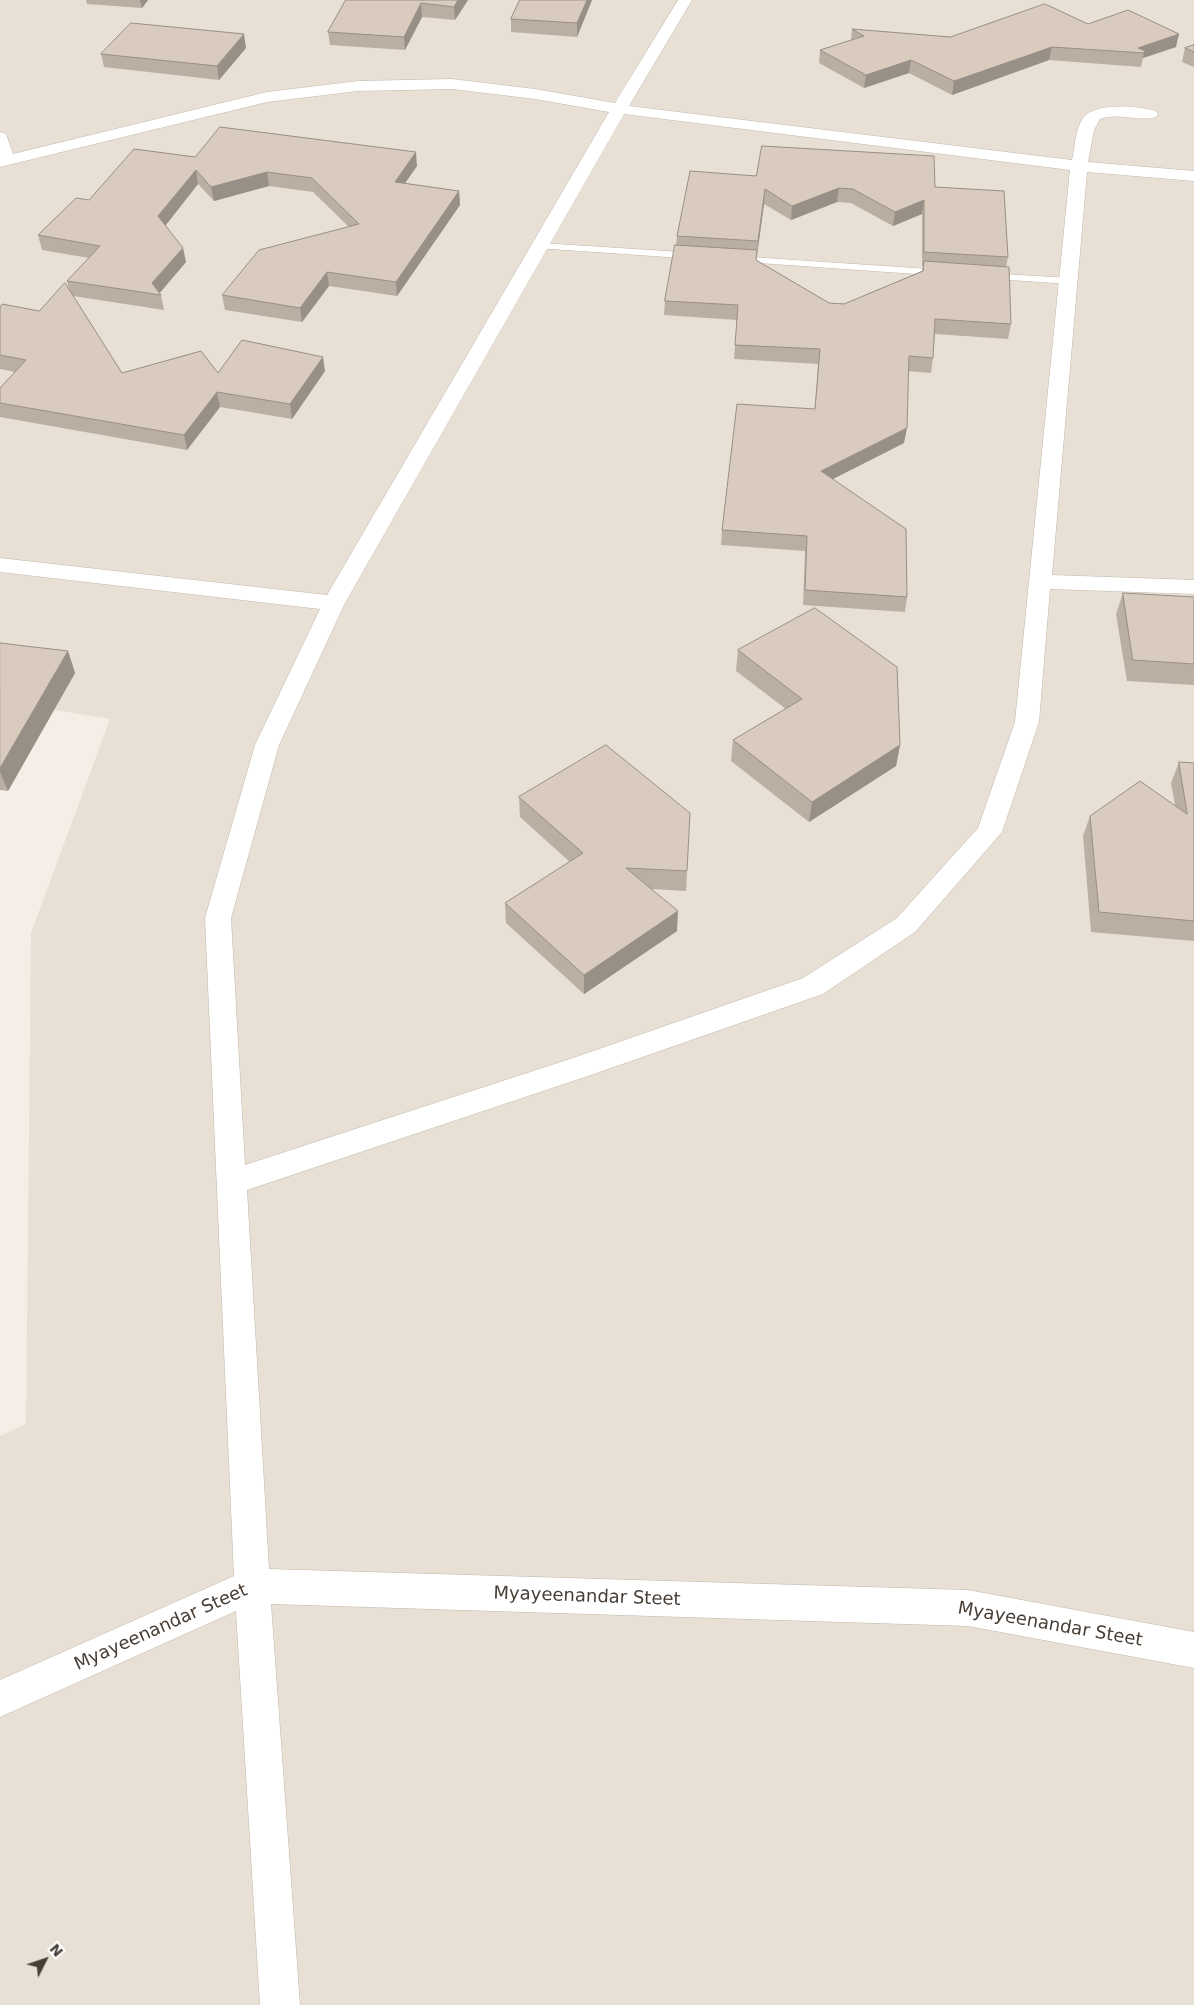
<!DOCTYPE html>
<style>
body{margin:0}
#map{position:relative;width:1194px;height:2005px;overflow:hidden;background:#f4eee7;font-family:"DejaVu Sans",sans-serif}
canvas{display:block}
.north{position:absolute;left:20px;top:1935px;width:50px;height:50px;-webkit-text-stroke:4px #fff;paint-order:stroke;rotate:49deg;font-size:14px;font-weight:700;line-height:20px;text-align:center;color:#473e36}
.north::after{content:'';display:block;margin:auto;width:18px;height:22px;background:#473e36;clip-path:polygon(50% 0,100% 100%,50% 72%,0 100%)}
</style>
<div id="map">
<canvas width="1194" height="2005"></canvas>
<div class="north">N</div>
</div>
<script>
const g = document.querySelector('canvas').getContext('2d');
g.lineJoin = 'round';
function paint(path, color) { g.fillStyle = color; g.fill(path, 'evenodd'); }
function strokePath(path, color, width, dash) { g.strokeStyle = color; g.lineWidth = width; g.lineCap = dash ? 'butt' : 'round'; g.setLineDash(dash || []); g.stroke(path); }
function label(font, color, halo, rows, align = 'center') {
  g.font = font + ' "DejaVu Sans",sans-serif'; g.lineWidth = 4; g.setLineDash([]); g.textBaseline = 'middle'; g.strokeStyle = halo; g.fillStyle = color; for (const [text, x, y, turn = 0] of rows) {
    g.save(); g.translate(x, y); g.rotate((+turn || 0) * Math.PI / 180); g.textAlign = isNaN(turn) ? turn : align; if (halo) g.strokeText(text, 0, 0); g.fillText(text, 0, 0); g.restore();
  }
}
paint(new Path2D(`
 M0 0H1194V2005H0V1436L26 1424 31 933 110 719 0 701Z`), '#e8e0d5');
const lane = new Path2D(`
 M540 243 697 253 703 256 697 259 536 248 534 246Z
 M735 256 944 270 950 273 944 276 731 261 729 259 731 257Z
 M985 273 1069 278 1075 281 1069 284 981 278 979 276Z`);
const street = new Path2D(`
 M678 0H692L629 106 1072 160C1075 147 1075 130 1083 118 1095 102 1138 106 1156 111L1158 114 1156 117C1137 122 1118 112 1100 119L1094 130 1088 162 1194 171V181L1087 172 1052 575 1194 580V594L1050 589 1039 722 1002 832 915 932 823 994 588 1076 247 1190 269 1569 968 1590 1194 1632V1668L968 1626 271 1604 300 2005H260L236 1611 0 1717V1680L234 1576 205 918 255 745 320 609 0 572V558L327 595 609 112 535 99 452 89 358 91 267 102 0 167V132L6 134 13 154 267 92 358 81 452 79 535 89 615 103ZM624 114 1070 170 1015 722 978 828 897 918 803 978 573 1058 245 1165 231 918 279 745 345 603Z`);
strokePath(lane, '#c3b8ac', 1);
strokePath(street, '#c3b8ac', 1);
paint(lane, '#fff');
paint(street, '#fff');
paint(new Path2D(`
 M86 0H148L142 8 87 4Z
 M346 0H468L455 20 422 17 405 50 330 45 328 32Z
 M520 0H592L577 37 511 32V19Z
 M1088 24 1176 47 1143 58 1141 67 1049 60 952 95 909 73 864 88 819 63 820 50 851 40 852 29 950 37Z
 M1194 45V67L1182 62 1185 48Z
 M246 48 219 80 104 67 101 54Z
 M195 157 417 166 405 183 459 191 460 205 397 296 329 286 302 322 225 310 222 295 349 227 313 192 269 186 214 201 198 184 166 225 186 262 159 293 161 295 164 310 73 296 122 373H218L325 371 292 419 220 407 187 450 0 417V388L15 372 0 369V307L39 311 69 290 67 281 89 258 42 250 38 235 89 200Z
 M756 176 935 187 1008 257 1006 267 1011 324 1008 339 935 334 933 358 931 373 908 371 904 443 833 479 907 597 905 612 803 605 805 551 721 545 722 530 815 409 818 364 734 359 737 320 664 315 665 301 676 245 677 236ZM837 202 851 203 893 226 922 214V266H923L922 271 844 304 829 303 756 260 764 204 791 220Z
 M1123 593 1194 597V685L1127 681 1116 614Z
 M0 643 68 651 75 673 8 791 0 790Z
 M738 650 900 745 896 766 809 822 731 761 733 740 786 709 736 671Z
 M1179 762 1194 763V941L1091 932 1083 836 1090 816 1175 805 1171 783Z
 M519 797 687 871 686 891 652 889 677 931 584 994 506 923 505 903 570 862 520 817Z`), '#bbafa4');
paint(new Path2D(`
 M140 0H148L142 8Z
 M458 0H468L455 20 454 7Z
 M587 0H592L577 37V23Z
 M421 3 422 17 405 50 404 37Z
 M244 34 246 48 219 80 217 66Z
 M1179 34 1176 47 1143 58 1144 53 1138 48Z
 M1052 47 1049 60 952 95 954 81Z
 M911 60 909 73 864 88 866 75Z
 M416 152 417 166 396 196 395 182Z
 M196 170 198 184 161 231 158 216Z
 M267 172 269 186 214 201 211 187Z
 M839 188 837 202 791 220 792 206Z
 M765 189 764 204 757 256 758 241Z
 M459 191 460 205 397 296 396 282Z
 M924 200 922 214 893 226 895 212Z
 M183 248 186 262 158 295 152 283Z
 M327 272 329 286 302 322 300 308Z
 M323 357 325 371 292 419 290 404Z
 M217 392 220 407 187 450 184 435Z
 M907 428 904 443 819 486 821 471Z
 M68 651 75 673 8 791 0 772V768Z
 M900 745 896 766 809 822 812 802Z
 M678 911 677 931 584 994V975Z`), '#988f86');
const building = new Path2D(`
 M346 0H458L454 7 421 3 404 37 328 32Z
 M520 0H587L577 23 511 19Z
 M1045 4 1088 24 1128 10 1179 34 1138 48 1145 51 1144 53 1052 47 954 81 911 60 866 75 820 50 864 36 852 29 950 37Z
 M131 23 244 34 217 66 101 54Z
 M1194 45V52L1185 48Z
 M220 127 416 152 395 182 459 191 396 282 327 272 300 308 222 295 259 250 359 224 312 178 267 172 211 187 196 170 158 216 183 248 152 283 161 295 67 281 100 246 38 235 76 198 89 200 134 149 195 157Z
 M762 146 934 156 935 187 1004 191 1008 257 924 252V200L895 212 853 189 839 188 792 206 765 189 758 241 677 236 690 171 756 176Z
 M675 245 757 250 756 260 829 303 844 304 923 271 924 261 1009 267 1011 324 935 319 933 358 909 356 907 428 821 471 906 529 907 597 805 590 807 536 722 530 737 404 815 409 820 349 735 345 738 305 665 301Z
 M65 283 122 373 201 351 218 373 242 340 323 357 290 404 217 392 184 435 0 403V388L26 360 0 355V307L2 304 39 311Z
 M1123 593 1194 597V664L1133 660Z
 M815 608 897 667 900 745 812 802 733 740 802 699 738 650Z
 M0 643 68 651 0 768Z
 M606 745 690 813 687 871 626 868 678 911 584 975 505 903 583 853 519 797Z
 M1179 762 1194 763V921L1099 912 1090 816 1140 781 1187 814Z`);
paint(building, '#d9ccbf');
strokePath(building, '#988f86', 1);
label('18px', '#473e36', '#fff', [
 ["Myayeenandar Steet",587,1597,2],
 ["Myayeenandar Steet",1050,1625,10],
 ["Myayeenandar Steet",161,1628,-24]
]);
</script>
